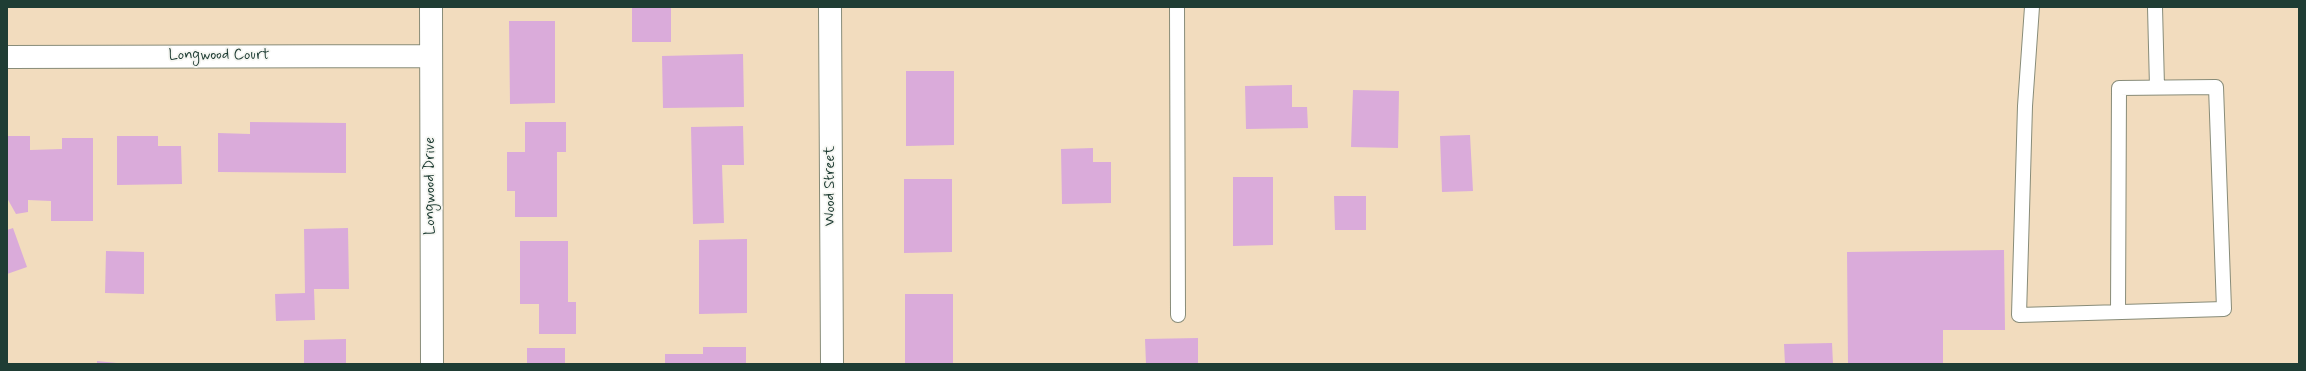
<!DOCTYPE html>
<style>
body{margin:0}
#map{position:relative;width:2306px;height:371px;overflow:hidden;background:#f2dcbe;font-family:Mynerve,sans-serif}
canvas{display:block}
.frame{position:absolute;inset:0;border:8px solid #1f3d34;pointer-events:none}
</style>
<div id="map">
<canvas width="2306" height="371"></canvas>
<div class="frame"></div>
</div>
<script>
const g = document.querySelector('canvas').getContext('2d');
g.lineJoin = 'round';
function paint(path, color) { g.fillStyle = color; g.fill(path, 'evenodd'); }
function strokePath(path, color, width, dash) { g.strokeStyle = color; g.lineWidth = width; g.lineCap = dash ? 'butt' : 'round'; g.setLineDash(dash || []); g.stroke(path); }
function label(font, color, halo, rows, align = 'center') {
  g.font = font + ' Mynerve,sans-serif'; g.lineWidth = 3.5; g.setLineDash([]); g.textBaseline = 'middle'; g.strokeStyle = halo; g.fillStyle = color; for (const [text, x, y, turn = 0] of rows) {
    g.save(); g.translate(x, y); g.rotate((+turn || 0) * Math.PI / 180); g.textAlign = isNaN(turn) ? turn : align; if (halo) g.strokeText(text, 0, 0); g.fillText(text, 0, 0); g.restore();
  }
}
paint(new Path2D(`
 M632 8H671V42H632Z
 M509 21H555V103L510 104Z
 M743 54 744 107 663 108 662 56Z
 M906 71H954V145L906 146Z
 M1292 85V107H1307L1308 128 1246 129 1245 86Z
 M1353 90 1399 91 1398 148 1351 147Z
 M250 122 346 123V173L218 172V133L250 134Z
 M525 122H566V152H557V217H515V191H507V152H525Z
 M743 126 744 165H722L724 223 693 224 691 127Z
 M1470 135 1473 191 1442 192 1440 136Z
 M7 136H30V150L62 149V138H93V221H51V201L28 200V212L16 214 7 198Z
 M117 136H158V146H181L182 184 117 185Z
 M1093 148V162H1111V203L1062 204 1061 149Z
 M1233 177H1273V245L1233 246Z
 M904 179H952V252L904 253Z
 M1334 196H1366V230H1335Z
 M13 228 27 267 7 274V230Z
 M348 228 349 289H314L315 320 276 321 275 294 305 293 304 229Z
 M747 239V313L699 314V240Z
 M520 241H568V302H576V334H539V304H520Z
 M2004 250 2005 330H1943V364H1848L1847 252Z
 M106 251 144 252V294L105 293Z
 M905 294H953V364H905Z
 M1198 338V364H1146L1145 339Z
 M346 339V364H304V340Z
 M1832 343 1833 364H1785L1784 344Z
 M703 347H746V364H665V354H703Z
 M527 348H565V364H527Z
 M97 361 117 363 116 364H97Z`), '#daabda');
const service = new Path2D(`
 M1177 7 1178 315
 M2032 7 2025 106 2019 315 2224 309 2216 87 2119 88 2118 312
 M2155 7 2157 87`);
const minor = new Path2D(`
 M431 7 432 364
 M830 7 832 364
 M7 57 431 56`);
strokePath(service, '#888c79', 16);
strokePath(minor, '#888c79', 24);
strokePath(service, '#fff', 14);
strokePath(minor, '#fff', 22);
label('15px', '#1f3d34', '#f6f6f2', [
 ["Longwood Court",219,56],
 ["Longwood Drive",431,186,-90],
 ["Wood Street",831,186,-90]
]);
</script>
